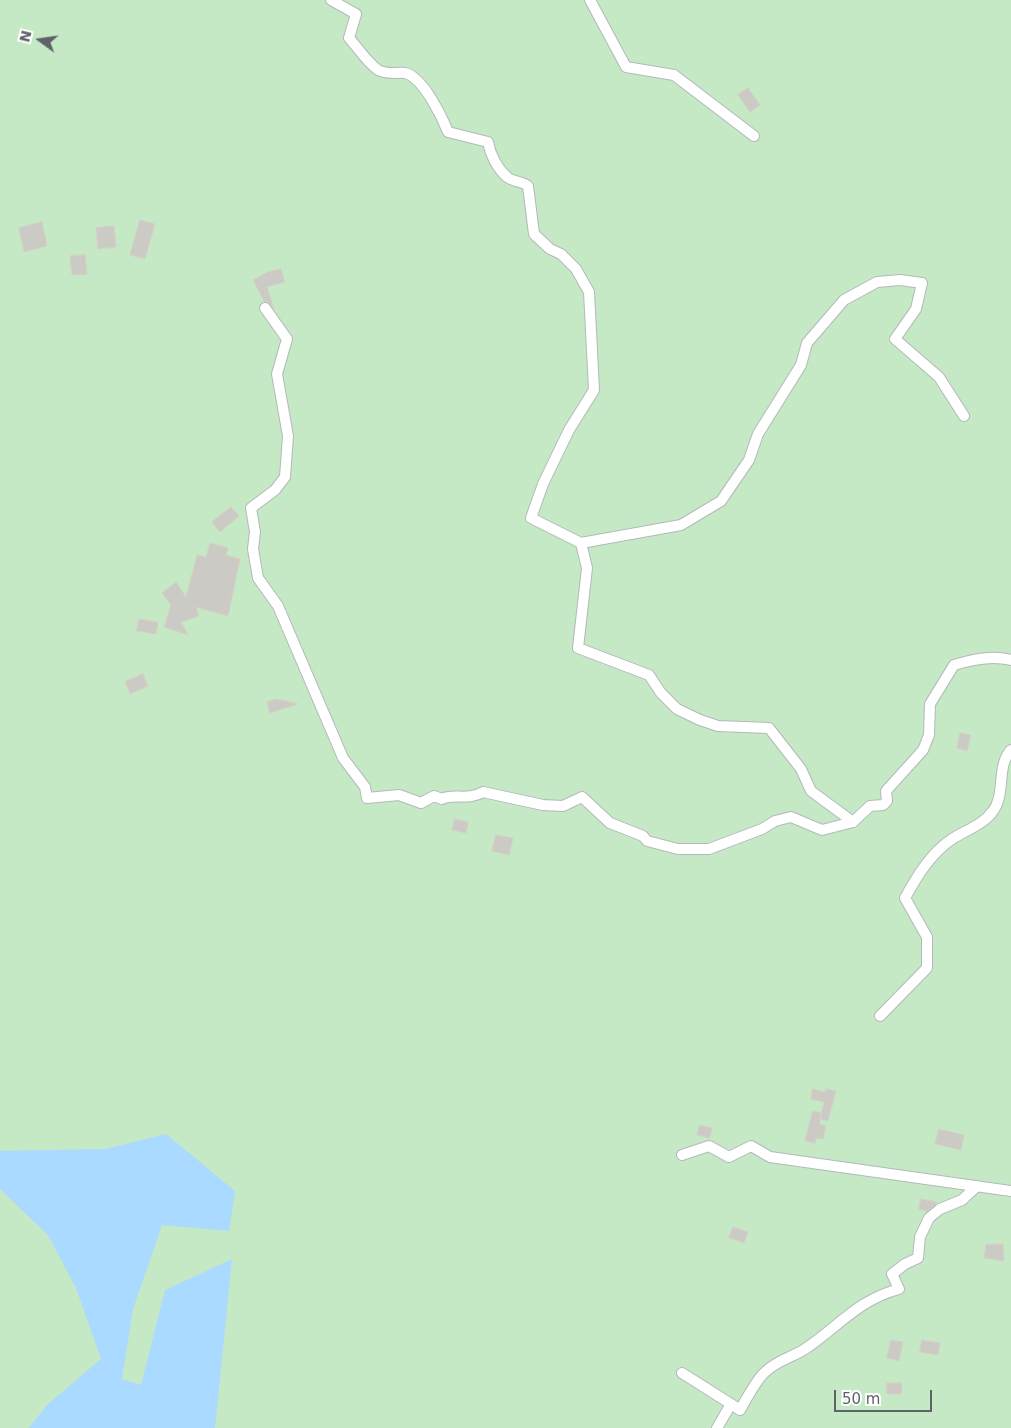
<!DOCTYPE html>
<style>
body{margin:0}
#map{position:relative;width:1011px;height:1428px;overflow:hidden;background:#f1efe8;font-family:"DejaVu Sans",sans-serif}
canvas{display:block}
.north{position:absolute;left:15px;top:15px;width:50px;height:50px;-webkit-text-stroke:4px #fff;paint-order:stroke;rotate:284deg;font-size:14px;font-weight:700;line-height:20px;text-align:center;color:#5f6368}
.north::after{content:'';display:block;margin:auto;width:18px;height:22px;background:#5f6368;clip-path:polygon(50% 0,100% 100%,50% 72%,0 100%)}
.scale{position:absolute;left:834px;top:1390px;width:98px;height:22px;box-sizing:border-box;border:2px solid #5f6368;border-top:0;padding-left:6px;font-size:15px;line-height:18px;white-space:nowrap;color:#5f6368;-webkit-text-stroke:4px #fff;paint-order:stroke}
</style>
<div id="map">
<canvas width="1011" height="1428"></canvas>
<div class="north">N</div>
<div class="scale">50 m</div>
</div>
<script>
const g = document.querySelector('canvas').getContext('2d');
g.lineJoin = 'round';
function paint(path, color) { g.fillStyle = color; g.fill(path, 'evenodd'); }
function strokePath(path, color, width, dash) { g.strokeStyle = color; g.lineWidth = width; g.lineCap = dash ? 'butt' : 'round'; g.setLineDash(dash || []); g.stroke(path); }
paint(new Path2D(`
 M0 0H1011V1428H0Z`), '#c5e8c5');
paint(new Path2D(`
 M166 1134 235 1191 229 1231 162 1225 133 1309 122 1379 141 1385 165 1290 232 1259 215 1428H29L47 1405 101 1359 76 1288 48 1235 0 1189V1151L106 1149Z`), '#aadaff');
const building = new Path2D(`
 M748 88 760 105 750 112 738 95Z
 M140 220 155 224 145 259 130 255Z
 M42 222 47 246 24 252 19 228Z
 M114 226 116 247 98 249 96 228Z
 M85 255 87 274 72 275 70 256Z
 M281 269 285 282 267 287 274 309 268 302 264 301 253 280 268 272Z
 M231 507 239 516 220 532 212 522Z
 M210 543 228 548 226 555 240 559 228 616 196 607 199 616 181 622 188 635 164 627 171 605 162 593 176 582 186 597 197 555 206 557Z
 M139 619 158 622 156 634 137 631Z
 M143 674 148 686 130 694 125 682Z
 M277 699 298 704 270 713 267 702Z
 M960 733 971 735 967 751 957 748Z
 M455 819 468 822 466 833 452 830Z
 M496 835 513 838 509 855 492 851Z
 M813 1089 825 1092 826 1089 836 1091 828 1121 820 1119 824 1102 811 1099Z
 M813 1111 822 1113 819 1124 826 1126 823 1139 816 1138 815 1143 805 1141Z
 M700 1125 712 1128 710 1138 697 1135Z
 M939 1129 964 1135 961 1150 935 1144Z
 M921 1199 936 1202V1204L927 1211 919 1209Z
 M733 1227 748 1232 744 1243 729 1238Z
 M1003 1244 1004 1261 984 1258 986 1245Z
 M891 1340 903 1342 899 1361 887 1358Z
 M922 1340 940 1343 938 1355 920 1352Z
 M887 1383H902L901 1394H887Z`);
paint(building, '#cccac5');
strokePath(building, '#d6d1c6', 1);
const street = new Path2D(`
 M331 0 356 14 349 38C358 48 367 62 378 70 387 75 396 72 405 73 423 77 442 117 448 132L488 142C490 154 497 168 507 177 513 182 522 181 528 186L534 234 550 249 561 254 576 269 589 292 594 390 569 430 543 484 531 518 581 543 587 568 578 648 649 675 661 693 677 709 700 720 718 726 769 728 801 769 811 791 853 822 870 806 883 805 887 801 886 791 923 750 929 735 930 704 954 665C973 659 992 655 1011 660
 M590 0 626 67 674 75 754 136
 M265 308 287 339 277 374 288 436 285 477 275 490 251 508 255 532 253 549 258 578 278 606 343 758 365 787 367 798 399 795 421 803 434 796 442 799C452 793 468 801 483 792L543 805 563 806 582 797 610 823 643 836 647 841 678 849H709L762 829 775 821 791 817 822 830 853 822
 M581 543 681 525 721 501 749 460 758 434 801 365 807 343 844 300 877 282 900 280 922 283 916 309 895 339 939 377 964 416
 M880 1016 927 968V937L905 898C917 876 931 853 952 839 966 830 983 825 993 811 1006 794 996 766 1011 750
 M682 1155 709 1146 729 1157 751 1146 770 1157 1011 1191
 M682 1373 731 1404 717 1428
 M731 1404 740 1410C747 1398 754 1384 763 1374 775 1361 791 1358 805 1349 839 1326 858 1300 899 1289L892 1274 905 1264 918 1258 920 1237 929 1218 940 1209 962 1200 977 1186`);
strokePath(street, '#b5b8bc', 12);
strokePath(street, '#fff', 10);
</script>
